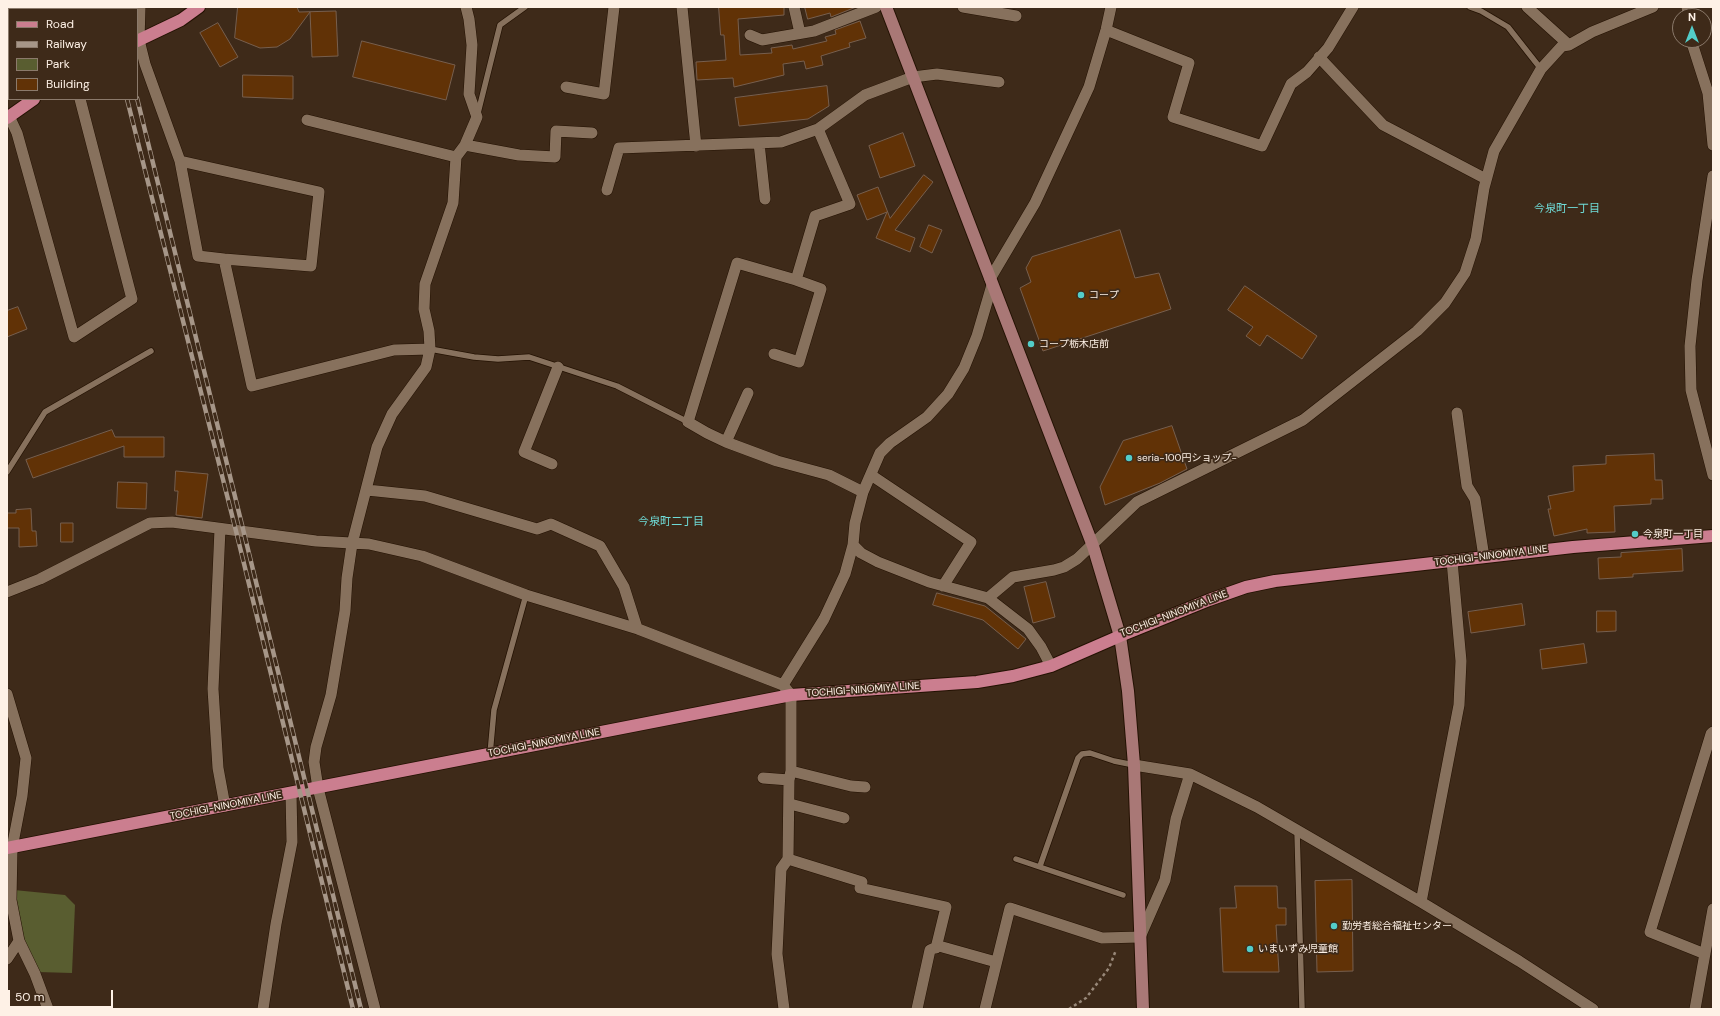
<!DOCTYPE html>
<meta charset="utf-8">
<style>
body{margin:0}
#map{position:relative;width:1720px;height:1016px;overflow:hidden;background:#3e2a19;font-family:"DM Sans",sans-serif}
canvas{display:block}
.frame{position:absolute;inset:0;border:8px solid #fef1e6;pointer-events:none}
.legend{position:absolute;left:8px;top:8px;width:130px;height:92px;box-sizing:border-box;background:#3e2a19;border:1px solid #8b7a6b;margin:0;padding:5px 7px;list-style:none;font-size:12px;color:#fef1e6}
.legend li{display:flex;align-items:center;gap:8px;height:20px}
.legend b{width:20px;border:1px solid #8b7a6b}
.north{position:absolute;left:1672px;top:8px;width:40px;height:40px;box-sizing:border-box;background:#3e2a19;border:1px solid #8b7a6b;border-radius:50%;rotate:0deg;font-size:11px;font-weight:700;line-height:16px;text-align:center;color:#fef1e6}
.north::after{content:'';display:block;margin:auto;width:14px;height:18px;background:#53cdc9;clip-path:polygon(50% 0,100% 100%,50% 72%,0 100%)}
.scale{position:absolute;left:8px;top:990px;width:105px;height:18px;box-sizing:border-box;border:2px solid #fef1e6;border-top:0;padding-left:5px;font-size:12px;line-height:14px;white-space:nowrap;color:#fef1e6;-webkit-text-stroke:3px #3e2a19;paint-order:stroke}
</style>
<div id="map">
<canvas width="1720" height="1016"></canvas>
<div class="frame"></div>
<ul class="legend">
<li><b style="height:5px;background:#cb7e8f"></b>Road</li>
<li><b style="height:5px;background:#a69688"></b>Railway</li>
<li><b style="height:11px;background:#595d30"></b>Park</li>
<li><b style="height:11px;background:#613206"></b>Building</li>
</ul>
<div class="north">N</div>
<div class="scale">50 m</div>
</div>
<script>
const g = document.querySelector('canvas').getContext('2d');
g.lineJoin = 'round';
function paint(path, color) { g.fillStyle = color; g.fill(path, 'evenodd'); }
function strokePath(path, color, width, dash) { g.strokeStyle = color; g.lineWidth = width; g.lineCap = dash ? 'butt' : 'round'; g.setLineDash(dash || []); g.stroke(path); }
function label(font, color, halo, rows, align = 'center') {
  g.font = font + ' "DM Sans","Noto Sans JP",sans-serif'; g.lineWidth = 3.5; g.setLineDash([]); g.textBaseline = 'middle'; g.strokeStyle = halo; g.fillStyle = color; for (const [text, x, y, turn = 0] of rows) {
    g.save(); g.translate(x, y); g.rotate((+turn || 0) * Math.PI / 180); g.textAlign = isNaN(turn) ? turn : align; if (halo) g.strokeText(text, 0, 0); g.fillText(text, 0, 0); g.restore();
  }
}
paint(new Path2D(`
 M14 890 65 895 75 905 72 973 38 972 22 940Z`), '#595d30');
const building = new Path2D(`
 M238 7H297L299 12 336 11 338 56 312 57 310 12 290 39 277 47 260 48 235 38Z
 M719 7H784V15L738 19 740 55 772 53 771 48 792 45 793 49 827 41 825 37 836 34 835 30 860 21 866 38 849 43 850 47 821 56 823 65 806 69 804 61 783 64 784 75 734 87 733 78 697 80 696 62 726 60 724 35H721Z
 M805 7H856L831 17 830 13 808 19Z
 M218 23 238 57 220 67 200 33Z
 M362 41 455 65 446 100 353 77Z
 M243 75 293 76V99L243 97Z
 M827 86 829 106 808 119 739 126 735 98Z
 M903 133 915 166 880 178 869 146Z
 M924 175 933 182 895 230 915 238 910 252 876 238 887 212 867 220 857 195 878 187 890 218Z
 M929 225 942 230 932 253 920 247Z
 M1120 230 1135 278 1159 273 1171 309 1043 351 1020 288 1031 282 1026 268 1032 257Z
 M1245 286 1317 336 1302 359 1267 335 1260 346 1246 336 1253 327 1228 310Z
 M18 307 27 329 7 337V311Z
 M1172 426 1187 469 1160 483 1105 505 1100 487 1123 441Z
 M112 430 115 437H164V457H124V446L33 478 26 460Z
 M1654 454 1655 480H1662L1663 499H1651V504L1614 506 1615 532 1587 533V529L1554 536 1548 509H1551L1548 496 1574 491 1573 466 1606 464V456Z
 M176 471 208 474 202 518 176 515 178 491H175Z
 M118 482 147 483 146 509 117 508Z
 M31 509 32 531H36L37 546 19 547V528H7V513H16V510Z
 M61 523H73V542H61Z
 M1682 549 1683 571 1633 574V577L1599 579 1598 558 1621 557V553Z
 M1046 582 1055 617 1033 623 1024 587Z
 M937 593 985 606 1026 639 1018 649 983 620 933 605Z
 M1522 604 1525 625 1471 633 1468 612Z
 M1597 611H1616V631L1597 632Z
 M1584 644 1587 663 1542 669 1540 650Z
 M1352 880 1353 971 1317 972 1315 881Z
 M1235 886H1277L1278 908H1286V925H1276L1279 972H1223L1220 908H1236Z`);
paint(building, '#613206');
strokePath(building, '#775f4e', 1);
const lane = new Path2D(`
 M1470 7 1481 11 1508 27 1541 69
 M478 113 500 25 525 7
 M430 349 474 357 498 359 529 357 617 386 688 422
 M7 472 45 412 151 351
 M490 754 494 710 526 595
 M1297 830 1302 1009
 M1016 859 1123 895
 M1040 866 1078 758 1082 754 1090 753 1114 761 1134 765`);
const street = new Path2D(`
 M140 7 139 40 145 64 180 161 319 192 311 266 224 259
 M682 7 696 146
 M794 7 800 33
 M963 7 1016 16
 M1527 7 1569 45
 M1687 7 1688 16
 M1106 30 1189 63 1173 117 1262 146 1291 84 1307 72 1328 48 1353 7
 M750 35 762 40 814 31 876 7
 M1691 40 1708 93 1713 145
 M1319 57 1383 125 1486 179
 M566 87 604 94 614 7
 M9 116 17 133 74 337 132 299 80 99
 M307 120 456 157
 M759 143 765 199
 M465 145 519 155 555 157 556 131 592 133
 M180 161 198 256 224 259 252 386 394 350 430 349
 M1713 176 1697 280 1690 346 1691 390 1713 475
 M607 190 619 148 781 142 818 129
 M990 279 1035 203 1089 87 1106 30 1111 7
 M796 280 815 216 850 204 818 129 865 95 913 77 937 74 999 82
 M774 354 799 362 821 289 796 280 737 263 688 422 707 433 726 442 777 461 829 475 863 492 855 523 853 545 845 574 824 619 783 685
 M1457 413 1467 486 1475 499 1484 557
 M726 442 748 393
 M552 464 524 452 558 367
 M871 475 971 542 943 586
 M367 490 425 496 537 529 551 524 600 546 624 587 637 628
 M863 492 880 453 890 443 927 417 948 394 964 368 977 336 992 285
 M220 529 213 689 218 768 225 806
 M853 545 861 553 878 562 929 582 988 598 1028 629 1041 647 1051 666
 M7 592 40 579 150 523 172 522 316 541 369 544 422 556 526 595 638 629 783 685 791 695V771L789 780 788 859 781 869 777 954 784 1009
 M988 598 1013 577 1054 570 1064 567 1077 559 1137 502 1303 420 1417 331 1445 303 1465 273 1476 239 1484 188 1494 151 1541 69 1562 46 1569 45 1592 32 1653 7
 M7 694 26 758 22 796 12 848 11 900 19 941 35 974 48 1009
 M1134 765 1190 774 1257 807 1421 902 1519 961 1593 1009
 M791 771 851 786 865 787
 M763 778 789 780
 M790 804 844 818
 M788 859 862 882 860 888 946 907 936 948
 M1421 902 1459 705 1461 661 1452 561
 M1705 954 1650 932 1711 734 1713 732
 M7 959 19 941
 M263 1009 276 924 292 842 291 793
 M375 1009 318 788 314 762 316 747 331 695 345 611 347 578 352 544 377 447 392 414 426 367 430 349 429 331 424 309 425 284 453 203 456 157 465 145 477 117 469 94 472 45 469 19 466 7
 M917 1009 930 950 939 946 996 962
 M985 1009 1010 908 1102 938 1140 937 1165 880 1176 819 1190 774
 M1695 1009 1713 909`);
const secondary = new Path2D(`
 M886 7 1093 546 1120 636 1128 691 1134 765 1143 1009`);
const primary = new Path2D(`
 M137 41 181 20 199 7
 M7 118 34 99
 M7 848 791 695 977 682 1013 676 1051 666 1120 636 1209 600 1246 587 1275 581 1573 547 1713 536`);
strokePath(lane, '#241203', 7);
strokePath(street, '#241203', 12);
strokePath(secondary, '#241203', 14);
strokePath(primary, '#241203', 14);
strokePath(new Path2D(`
 M1069 1009 1086 998 1109 968 1116 950`), '#988879', 2.5, [3, 3]);
strokePath(lane, '#87715d', 5.5);
strokePath(street, '#87715d', 11);
strokePath(secondary, '#a97876', 12);
strokePath(primary, '#cb7e8f', 12);
const rail = new Path2D(`
 M103 7 104 9
 M114 7V9
 M137 98 361 1009
 M127 99 236 531 353 1009`);
strokePath(rail, '#a69688', 4.5);
strokePath(rail, '#3e2a19', 3, [9]);
for (const [x, y, r, color] of [
 [1081,295,4,"#53cdc9"],
 [1031,344,4,"#53cdc9"],
 [1129,458,4,"#53cdc9"],
 [1635,534,4,"#53cdc9"],
 [1334,926,4,"#53cdc9"],
 [1250,949,4,"#53cdc9"]
]) { const dot = new Path2D(); dot.arc(x, y, r, 0, 2 * Math.PI); g.fillStyle = color; g.fill(dot); strokePath(dot, '#3e2a19', 1.5); }
label('10px', '#fef1e6', '#3e2a19', [
 ["コープ",1089,295],
 ["コープ栃木店前",1039,344],
 ["seria-100円ショップ-",1137,458],
 ["今泉町一丁目",1643,534],
 ["勤労者総合福祉センター",1342,926],
 ["いまいずみ児童館",1258,949]
], 'left');
label('10px', '#fef1e6', '#3e2a19', [
 ["TOCHIGI-NINOMIYA LINE",1491,556,-7],
 ["TOCHIGI-NINOMIYA LINE",1174,614,-21],
 ["TOCHIGI-NINOMIYA LINE",863,690,-4],
 ["TOCHIGI-NINOMIYA LINE",544,743,-11],
 ["TOCHIGI-NINOMIYA LINE",226,806,-11]
]);
label('11px', '#6fdbd7', '#3e2a19', [
 ["今泉町一丁目",1567,209],
 ["今泉町二丁目",671,522]
]);
</script>
